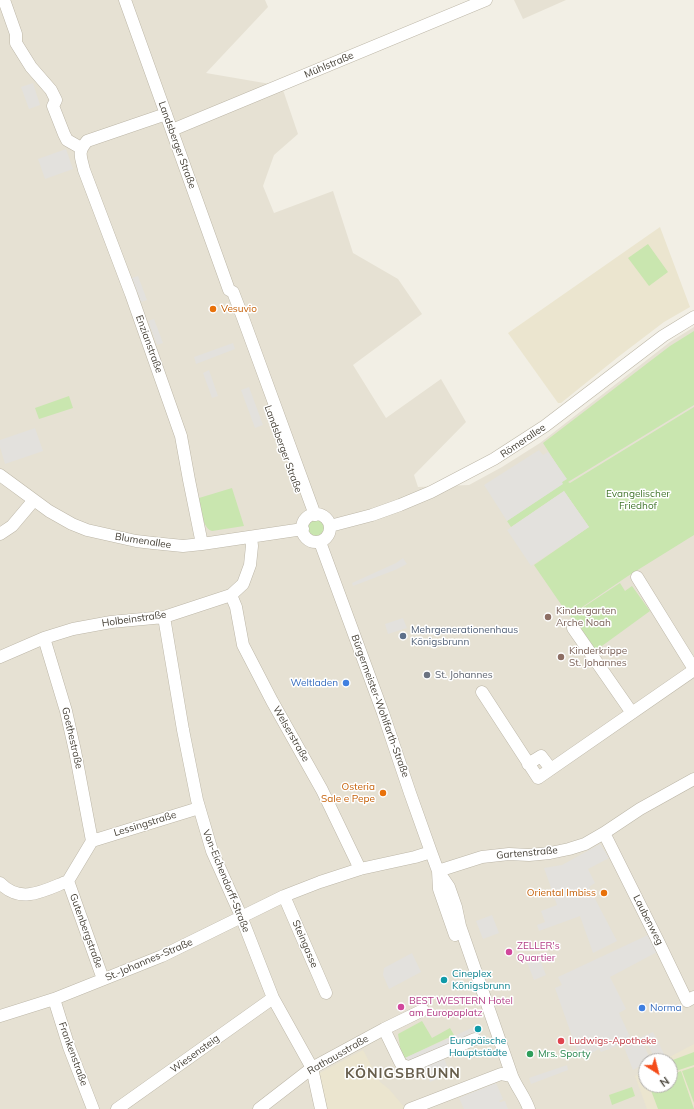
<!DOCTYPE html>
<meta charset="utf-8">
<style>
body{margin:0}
#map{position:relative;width:694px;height:1109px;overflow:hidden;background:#f2efe5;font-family:Mulish,sans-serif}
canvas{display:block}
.north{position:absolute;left:638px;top:1053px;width:40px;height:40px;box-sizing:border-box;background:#fff;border:1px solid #b4b2ae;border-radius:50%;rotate:144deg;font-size:11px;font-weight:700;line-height:16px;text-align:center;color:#443f35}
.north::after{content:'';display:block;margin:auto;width:14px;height:18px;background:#f44c1a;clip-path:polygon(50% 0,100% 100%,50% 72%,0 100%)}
</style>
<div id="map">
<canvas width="694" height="1109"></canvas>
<div class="north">N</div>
</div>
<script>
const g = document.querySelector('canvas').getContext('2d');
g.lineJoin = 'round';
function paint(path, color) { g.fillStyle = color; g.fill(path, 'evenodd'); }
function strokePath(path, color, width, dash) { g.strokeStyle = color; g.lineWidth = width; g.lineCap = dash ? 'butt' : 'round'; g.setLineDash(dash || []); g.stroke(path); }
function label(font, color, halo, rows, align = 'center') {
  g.font = font + ' Mulish,sans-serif'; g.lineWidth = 3; g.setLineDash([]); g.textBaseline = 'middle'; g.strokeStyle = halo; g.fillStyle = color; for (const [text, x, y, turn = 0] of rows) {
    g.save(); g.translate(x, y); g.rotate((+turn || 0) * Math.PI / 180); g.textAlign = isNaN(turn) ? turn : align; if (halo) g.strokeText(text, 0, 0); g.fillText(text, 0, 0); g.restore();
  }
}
paint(new Path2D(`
 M0 0H265L268 7 206 73 276 85 282 87 298 134 274 155 263 186 274 213 333 191 353 253 398 279 422 314 353 365 386 418 441 379 466 422 414 475 418 487 469 485 502 467 540 443 670 342 694 327V1109H0ZM646 1061H670V1085H646Z
 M514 0H566L523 19Z`), '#e6e1d3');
paint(new Path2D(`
 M660 227 690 307 664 322 618 357 561 403H558L508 333Z
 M694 1044V1109H647L635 1076 646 1070V1085H670V1061H662Z
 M363 1050 380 1082 389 1089 405 1108 402 1109H327L318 1074Z`), '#ebe5cf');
paint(new Path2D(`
 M648 244 668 272 649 286 628 258Z
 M694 331V405L568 482 570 483 694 407V535L628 576 569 616 534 565 589 527 564 491 511 527 507 521 562 484V482L566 479 543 443 670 346Z
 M69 396 73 408 39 419 35 408Z
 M232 488 244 526 212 531C202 528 201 508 199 498Z
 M308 528a9 9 0 1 1 18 0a9 9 0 1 1-18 0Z
 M620 583 625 591 632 586 650 611 595 651 570 616Z
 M422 1021 432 1038 450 1028 454 1035 405 1058 411 1063 402 1059 398 1034Z
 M694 1052V1065L670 1073V1061Z
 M694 1067V1103L682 1071Z
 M681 1071 694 1109H658L649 1085H670V1075Z
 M632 1087 635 1096 612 1105 609 1095Z`), '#c9e6af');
paint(new Path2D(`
 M33 83 40 105 29 109 21 87Z
 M66 149 73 169 45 179 38 159Z
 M138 276 147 300 141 302 132 278Z
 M154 319 163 343 157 345 148 321Z
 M233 343 235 349 196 364 194 357Z
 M209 370 218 396 212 398 203 373Z
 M249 387 263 425 255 428 241 390Z
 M35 428 43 451 5 464 0 447V440Z
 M539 450 543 455 548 452 567 479 562 482 563 484 507 521 484 485Z
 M564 491 589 527 531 566 507 530Z
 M403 558 407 564 395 570 353 586 352 583 396 563Z
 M403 618 407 628 388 634 385 624Z
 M600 844 609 858 588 869 595 883 589 887 617 941 593 953 580 916 539 931 537 925 545 922 541 911 557 905 544 868 562 865Z
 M492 915 499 933 483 939 476 921Z
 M650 934 659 951 610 977 626 1009 619 1013 632 1041 653 1032 664 1054 655 1058 646 1042 643 1044 651 1060 646 1061V1063L633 1070 624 1047 627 1045 624 1040 622 1041V1044L601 1052 599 1049 580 1059 555 988 562 985 558 977Z
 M412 953 421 972 389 989 383 975 384 968Z
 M539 957 546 975 534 980 527 962Z
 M474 1027 481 1033 411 1063 405 1058Z
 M444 1058 450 1074 430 1082 423 1066Z
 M567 1065 568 1070 531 1084 529 1078Z
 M496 1083 503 1099 499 1101 500 1102 505 1101 508 1109H464L459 1098Z`), '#e3e1dd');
const minor = new Path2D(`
 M4 0 16 34V43L31 67 51 90 56 100 53 106 64 134 67 140 81 148
 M125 0 229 290 233 292 243 318 315 515
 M166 114 87 141C77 153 81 156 84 170L131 294 181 436 189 480 202 544
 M172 130 486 0
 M0 475 49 511 72 524 87 530 136 541 153 543 183 546 202 544 303 529
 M302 528a14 14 0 1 1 28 0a14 14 0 1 1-28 0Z
 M330 526 372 515 400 505 431 492 494 459 545 426 663 336 694 317
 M0 534 12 526 34 500
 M320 542 383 713 410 793 431 852 438 871 449 887 456 907 460 926 512 1076C517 1088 525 1097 529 1109
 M637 577 694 669
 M231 595 236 607 243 645 272 701 322 790 360 869
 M164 617 183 730 197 800 212 851 241 916 273 998 312 1068 321 1109
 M573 628 632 713
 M44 638 66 711 75 751 92 841
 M0 657 44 638 73 629 111 622 164 617 231 595 243 584 250 565 252 546 251 537
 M482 692 538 778 694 670
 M528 764 541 756 551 769
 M604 833 658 941 687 1001 694 997
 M92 841 68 881 103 979
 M92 841 199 808
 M438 871 482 857 509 854 529 855 550 853 569 849 585 844 604 833 640 809 694 779
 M438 871 439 889 455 935
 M0 883C21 905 45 890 68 881
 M284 896 326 993
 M54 999 69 1047 93 1109
 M0 1016 54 999 162 956 284 896 320 882 360 869 415 857 431 852
 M384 1029 400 1062 402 1065 409 1067 475 1039
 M117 1109 273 998
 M259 1109 312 1068 384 1029 423 1010
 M410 1109 501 1074 512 1076`);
strokePath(minor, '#bdb7a8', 13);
strokePath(minor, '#fff', 12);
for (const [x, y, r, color] of [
 [213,309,4,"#e8710a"],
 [548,617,4,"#8d6e63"],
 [403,636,4,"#5c6f8a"],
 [561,657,4,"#8d6e63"],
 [427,675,4,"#6b7280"],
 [346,683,4,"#3f7fe0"],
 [383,793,4,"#e8710a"],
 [604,893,4,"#e8710a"],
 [509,952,4,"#d1479c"],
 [444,980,4,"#0f9aa8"],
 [401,1007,4,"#d1479c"],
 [642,1008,4,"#3f7fe0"],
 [478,1029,4,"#0f9aa8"],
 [561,1041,4,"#e0444e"],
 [530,1054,4,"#2e9e5b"]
]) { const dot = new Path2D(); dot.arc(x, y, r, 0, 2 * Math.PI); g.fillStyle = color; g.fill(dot); strokePath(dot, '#fff', 1.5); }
label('10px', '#443f35', '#fff', [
 ["Mühlstraße",329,65,-23],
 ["Landsberger Straße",177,145,70],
 ["Enzianstraße",149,344,70],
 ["Römerallee",523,441,-34],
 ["Landsberger Straße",283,449,70],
 ["Blumenallee",143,541,9],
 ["Holbeinstraße",134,619,-8],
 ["Bürgermeister-Wohlfarth-Straße",380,706,70],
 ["Welserstraße",291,734,60],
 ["Goethestraße",72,738,77],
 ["Lessingstraße",145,824,-17],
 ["Gartenstraße",527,853,-5],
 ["Von-Eichendorff-Straße",226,881,68],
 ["Laubenweg",648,920,63],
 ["Gutenbergstraße",86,931,70],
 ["Steingasse",305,944,67],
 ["St.-Johannes-Straße",149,960,-23],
 ["Frankenstraße",73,1054,70],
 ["Wiesensteig",195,1054,-36],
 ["Rathausstraße",338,1055,-30]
]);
label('10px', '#c56008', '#fff', [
 ["Vesuvio",221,309,"left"],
 ["Osteria",375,787],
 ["Sale e Pepe",375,799],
 ["Oriental Imbiss",596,893]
], 'right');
label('10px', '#40742a', '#fff', [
 ["Evangelischer",638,494],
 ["Friedhof",638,506]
]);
label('10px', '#785e54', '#fff', [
 ["Kindergarten",556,611],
 ["Arche Noah",556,623],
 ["Kinderkrippe",569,651],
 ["St. Johannes",569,663]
], 'left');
label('10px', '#4e5e75', '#fff', [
 ["Mehrgenerationenhaus",411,630],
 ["Königsbrunn",411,642]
], 'left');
label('10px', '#5b616d', '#fff', [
 ["St. Johannes",435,675]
], 'left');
label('10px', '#366cbe', '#fff', [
 ["Weltladen",338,683],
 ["Norma",650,1008,"left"]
], 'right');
label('10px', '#b23c85', '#fff', [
 ["ZELLER's",517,946],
 ["Quartier",517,958],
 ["BEST WESTERN Hotel",409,1001],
 ["am Europaplatz",409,1013]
], 'left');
label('10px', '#0d838f', '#fff', [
 ["Cineplex",452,974],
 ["Königsbrunn",452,986],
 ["Europäische",478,1041,"center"],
 ["Hauptstädte",478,1053,"center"]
], 'left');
label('10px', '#be3a42', '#fff', [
 ["Ludwigs-Apotheke",569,1041]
], 'left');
label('10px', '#27864d', '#fff', [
 ["Mrs. Sporty",538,1054]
], 'left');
g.letterSpacing = '1px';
label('bold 14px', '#675e4c', '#fff', [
 ["KÖNIGSBRUNN",403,1074]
]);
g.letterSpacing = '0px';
</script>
